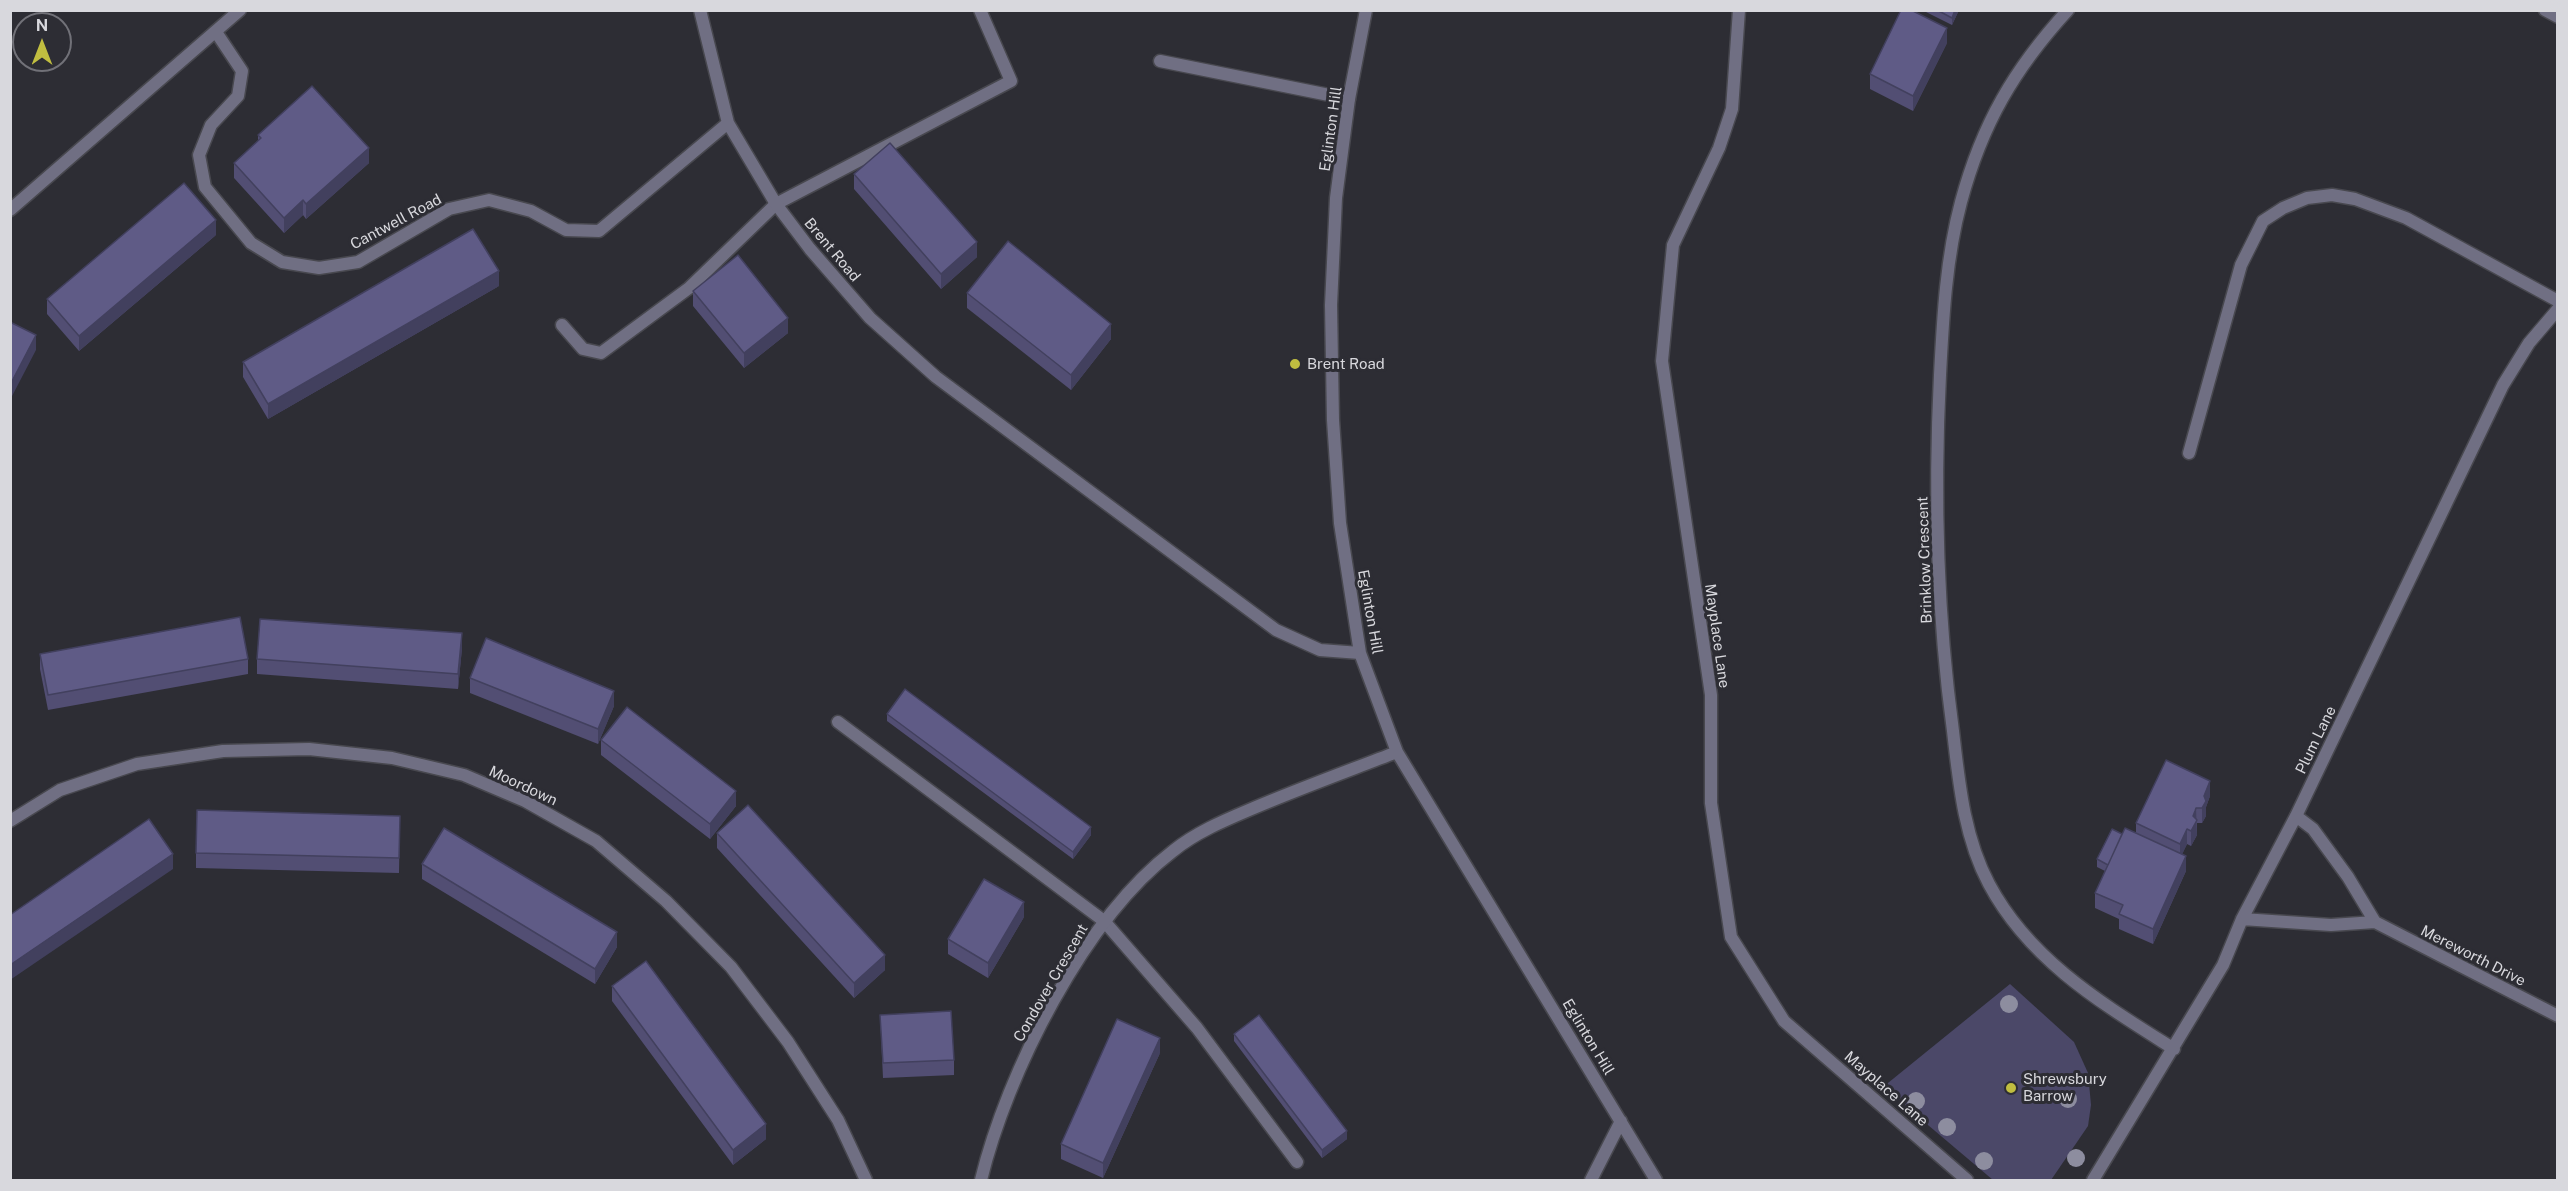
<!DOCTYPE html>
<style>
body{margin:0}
#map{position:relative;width:2568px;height:1191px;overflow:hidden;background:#2d2d34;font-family:"Public Sans",sans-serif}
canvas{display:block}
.frame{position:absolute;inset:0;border:12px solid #d8d8dd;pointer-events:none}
.north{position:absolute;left:12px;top:12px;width:60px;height:60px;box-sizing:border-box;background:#2d2d34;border:2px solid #717178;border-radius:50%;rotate:0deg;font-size:16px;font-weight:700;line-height:24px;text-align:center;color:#d8d8dd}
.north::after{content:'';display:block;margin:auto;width:21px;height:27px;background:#c1be40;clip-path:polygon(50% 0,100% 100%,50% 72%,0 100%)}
</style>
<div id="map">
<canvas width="2568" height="1191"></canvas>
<div class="frame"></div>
<div class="north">N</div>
</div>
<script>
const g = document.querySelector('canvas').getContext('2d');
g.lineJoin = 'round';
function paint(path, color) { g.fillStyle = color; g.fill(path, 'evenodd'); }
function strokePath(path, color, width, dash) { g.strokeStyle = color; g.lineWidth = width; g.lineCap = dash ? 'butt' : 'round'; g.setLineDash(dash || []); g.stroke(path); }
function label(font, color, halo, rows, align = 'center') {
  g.font = font + ' "Public Sans",sans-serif'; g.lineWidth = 6; g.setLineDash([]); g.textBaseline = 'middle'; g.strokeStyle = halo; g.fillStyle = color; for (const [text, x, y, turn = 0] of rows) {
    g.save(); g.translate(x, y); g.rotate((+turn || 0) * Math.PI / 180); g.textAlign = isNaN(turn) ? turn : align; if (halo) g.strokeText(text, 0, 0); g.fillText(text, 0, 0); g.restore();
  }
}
paint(new Path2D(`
 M2010 984 2074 1042 2088 1073 2091 1105 2088 1126 2051 1180H1993L1883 1087Z`), '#4b4868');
const service = new Path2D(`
 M1739 10 1732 109 1719 148 1673 245 1662 361 1711 695V803L1731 937 1784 1021 1967 1180
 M1160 61 1349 99
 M562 325 583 349 601 353 689 288 776 204 1011 81 980 10
 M2189 453 2241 265 2263 221 2283 208 2307 198 2332 195 2355 199 2406 218 2558 301
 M838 722 1104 921 1197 1028 1297 1162`);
const minor = new Path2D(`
 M700 10 728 123 776 204 810 249 870 318 936 377 1276 630 1320 650 1360 653
 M1366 10 1349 99 1336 198 1331 305 1333 420 1340 523 1360 653 1397 752 1656 1180
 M2068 10C2014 69 1982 124 1961 202 1946 258 1943 317 1940 375 1934 494 1937 614 1953 731 1959 783 1964 837 1989 884 2030 961 2103 1004 2174 1049
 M2545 10 2558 17
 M216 32 242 71 238 96 211 125 199 155 205 187 251 243 282 262 319 268 358 262 449 209 489 200 531 211 566 230 599 231 728 123
 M10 210 240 10
 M2296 816 2313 829 2348 877 2375 922 2558 1016
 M10 821 60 790 137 764 223 751 309 749 392 758 464 775 525 801 596 841 666 901 731 967 788 1042 838 1120 866 1180
 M2242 919 2331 925 2375 922
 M981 1180C1007 1073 1084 919 1173 851 1195 833 1223 821 1249 810 1298 789 1348 771 1397 752
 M1591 1180 1621 1121
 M2093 1180 2223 965 2242 919 2296 816 2503 385 2529 343 2558 309`);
strokePath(service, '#48484f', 15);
strokePath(minor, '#48484f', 15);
strokePath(service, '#706f83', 12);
strokePath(minor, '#706f83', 12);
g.fillStyle = '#8d8d9f';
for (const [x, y] of [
 [2009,1004],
 [2068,1099],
 [1916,1101],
 [1947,1127],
 [2076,1158],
 [1984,1161]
]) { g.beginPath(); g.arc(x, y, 9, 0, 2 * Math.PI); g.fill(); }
paint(new Path2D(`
 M1922 10H1959L1952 25Z
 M1947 43 1913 111 1870 89V74Z
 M258 135 369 163 306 219 303 215 284 233 234 178V163L258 141Z
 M854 174 977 257 941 289 854 189Z
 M216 235 79 351 47 314V299Z
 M499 286 268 419 243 377V362Z
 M693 291 788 333 744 368 693 306Z
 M967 293 1111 339 1071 390 967 308Z
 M462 648 458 689 257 674V659Z
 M40 654 248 659V674L48 710 40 669Z
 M470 678 614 706 598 744 470 693Z
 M887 714 1091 835 1073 859 887 721Z
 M601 740 736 806 710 839 601 755Z
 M2210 796 2206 807V816L2202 823H2197V835L2191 846 2187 844 2182 854 2186 871 2153 944 2119 929V919L2095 908V893L2105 871 2097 867V859L2122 834 2136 833V823Z
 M400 816 399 873 196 868V853Z
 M717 833 885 970 854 998 717 848Z
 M422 864 617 947 595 984 422 879Z
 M1024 917 988 978 948 954V939Z
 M612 986 766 1139 733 1165 612 1001Z
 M880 1015 954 1060V1075L883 1078Z
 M1234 1034 1347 1139 1322 1158 1234 1041Z
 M1160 1053 1103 1178 1061 1159V1144Z`), '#524e73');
paint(new Path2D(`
 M1955 10H1959L1952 25V18Z
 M1947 28V43L1913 111V96Z
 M369 148V163L306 219V204Z
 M303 200V215L284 233V218Z
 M216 220V235L79 351V336Z
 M977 242V257L941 289V274Z
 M499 271V286L268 419V404Z
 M788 318V333L744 368V353Z
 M1111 324V339L1071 390V375Z
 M36 335V350L10 400V385Z
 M462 633V648L458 689V674Z
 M614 691V706L598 744V729Z
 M2210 781V796L2206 807V816L2202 823V808L2204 796Z
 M736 791V806L710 839V824Z
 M2196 808 2197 835 2191 846V831L2193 816Z
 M1091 827V835L1073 859V852Z
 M2187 829V844L2180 859V844Z
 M173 854V869L10 980V965Z
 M2186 856V871L2153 944V929Z
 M1024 902V917L988 978V963Z
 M617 932V947L595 984V969Z
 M885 955V970L854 998V983Z
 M1160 1038V1053L1103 1178V1163Z
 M766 1124V1139L733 1165V1150Z
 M1347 1131V1139L1322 1158V1150Z`), '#42405e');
const building = new Path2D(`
 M1901 10H1911L1947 28 1913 96 1870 74Z
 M1937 10H1955L1952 18Z
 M312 86 369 148 306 204 303 200 284 218 234 163 261 138 258 135Z
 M890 143 977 242 941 274 854 174Z
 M184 183 216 220 79 336 47 299Z
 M473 229 499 271 268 404 243 362Z
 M1008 241 1111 324 1071 375 967 293Z
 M738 255 788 318 744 353 693 291Z
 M10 322 36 335 10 385Z
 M240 617 248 659 48 695 40 654Z
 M260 619 462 633 458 674 257 659Z
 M486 638 614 691 598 729 470 678Z
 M905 689 1091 827 1073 852 887 714Z
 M627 707 736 791 710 824 601 740Z
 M2166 760 2210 781 2204 796 2206 801 2202 808H2196L2195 811 2193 816 2197 820 2191 831 2187 829 2180 844 2136 823Z
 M748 805 885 955 854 983 717 833Z
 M197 810 400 816 399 858 196 853Z
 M149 819 173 854 10 965V915Z
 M444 828 617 932 595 969 422 864Z
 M2125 828 2186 856 2153 929 2119 914 2123 905 2095 893Z
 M2112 829 2122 834 2108 865 2097 859Z
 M984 879 1024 902 988 963 948 939Z
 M646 961 766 1124 733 1150 612 986Z
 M951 1011 954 1060 883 1063 880 1015Z
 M1259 1015 1347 1131 1322 1150 1234 1034Z
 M1117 1019 1160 1038 1103 1163 1061 1144Z`);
paint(building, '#5f5b86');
strokePath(building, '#42405e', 1.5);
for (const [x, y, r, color] of [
 [1295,364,6,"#c1be40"],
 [2011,1088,6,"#c1be40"]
]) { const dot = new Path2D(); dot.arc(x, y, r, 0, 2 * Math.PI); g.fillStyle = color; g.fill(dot); strokePath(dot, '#2d2d34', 2); }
label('15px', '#d8d8dd', '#2d2d34', [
 ["Eglinton Hill",1331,129,-82],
 ["Cantwell Road",396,222,-28],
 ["Brent Road",832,250,50],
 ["Brinklow Crescent",1925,560,-92],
 ["Eglinton Hill",1370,612,80],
 ["Mayplace Lane",1717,636,82],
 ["Plum Lane",2316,740,-64],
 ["Moordown",523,786,25],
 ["Mereworth Drive",2473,956,27],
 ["Condover Crescent",1051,983,-60],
 ["Eglinton Hill",1588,1037,59],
 ["Mayplace Lane",1886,1089,41]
]);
label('15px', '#d8d8dd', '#2d2d34', [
 ["Brent Road",1307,364],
 ["Shrewsbury",2023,1079],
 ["Barrow",2023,1096]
], 'left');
</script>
